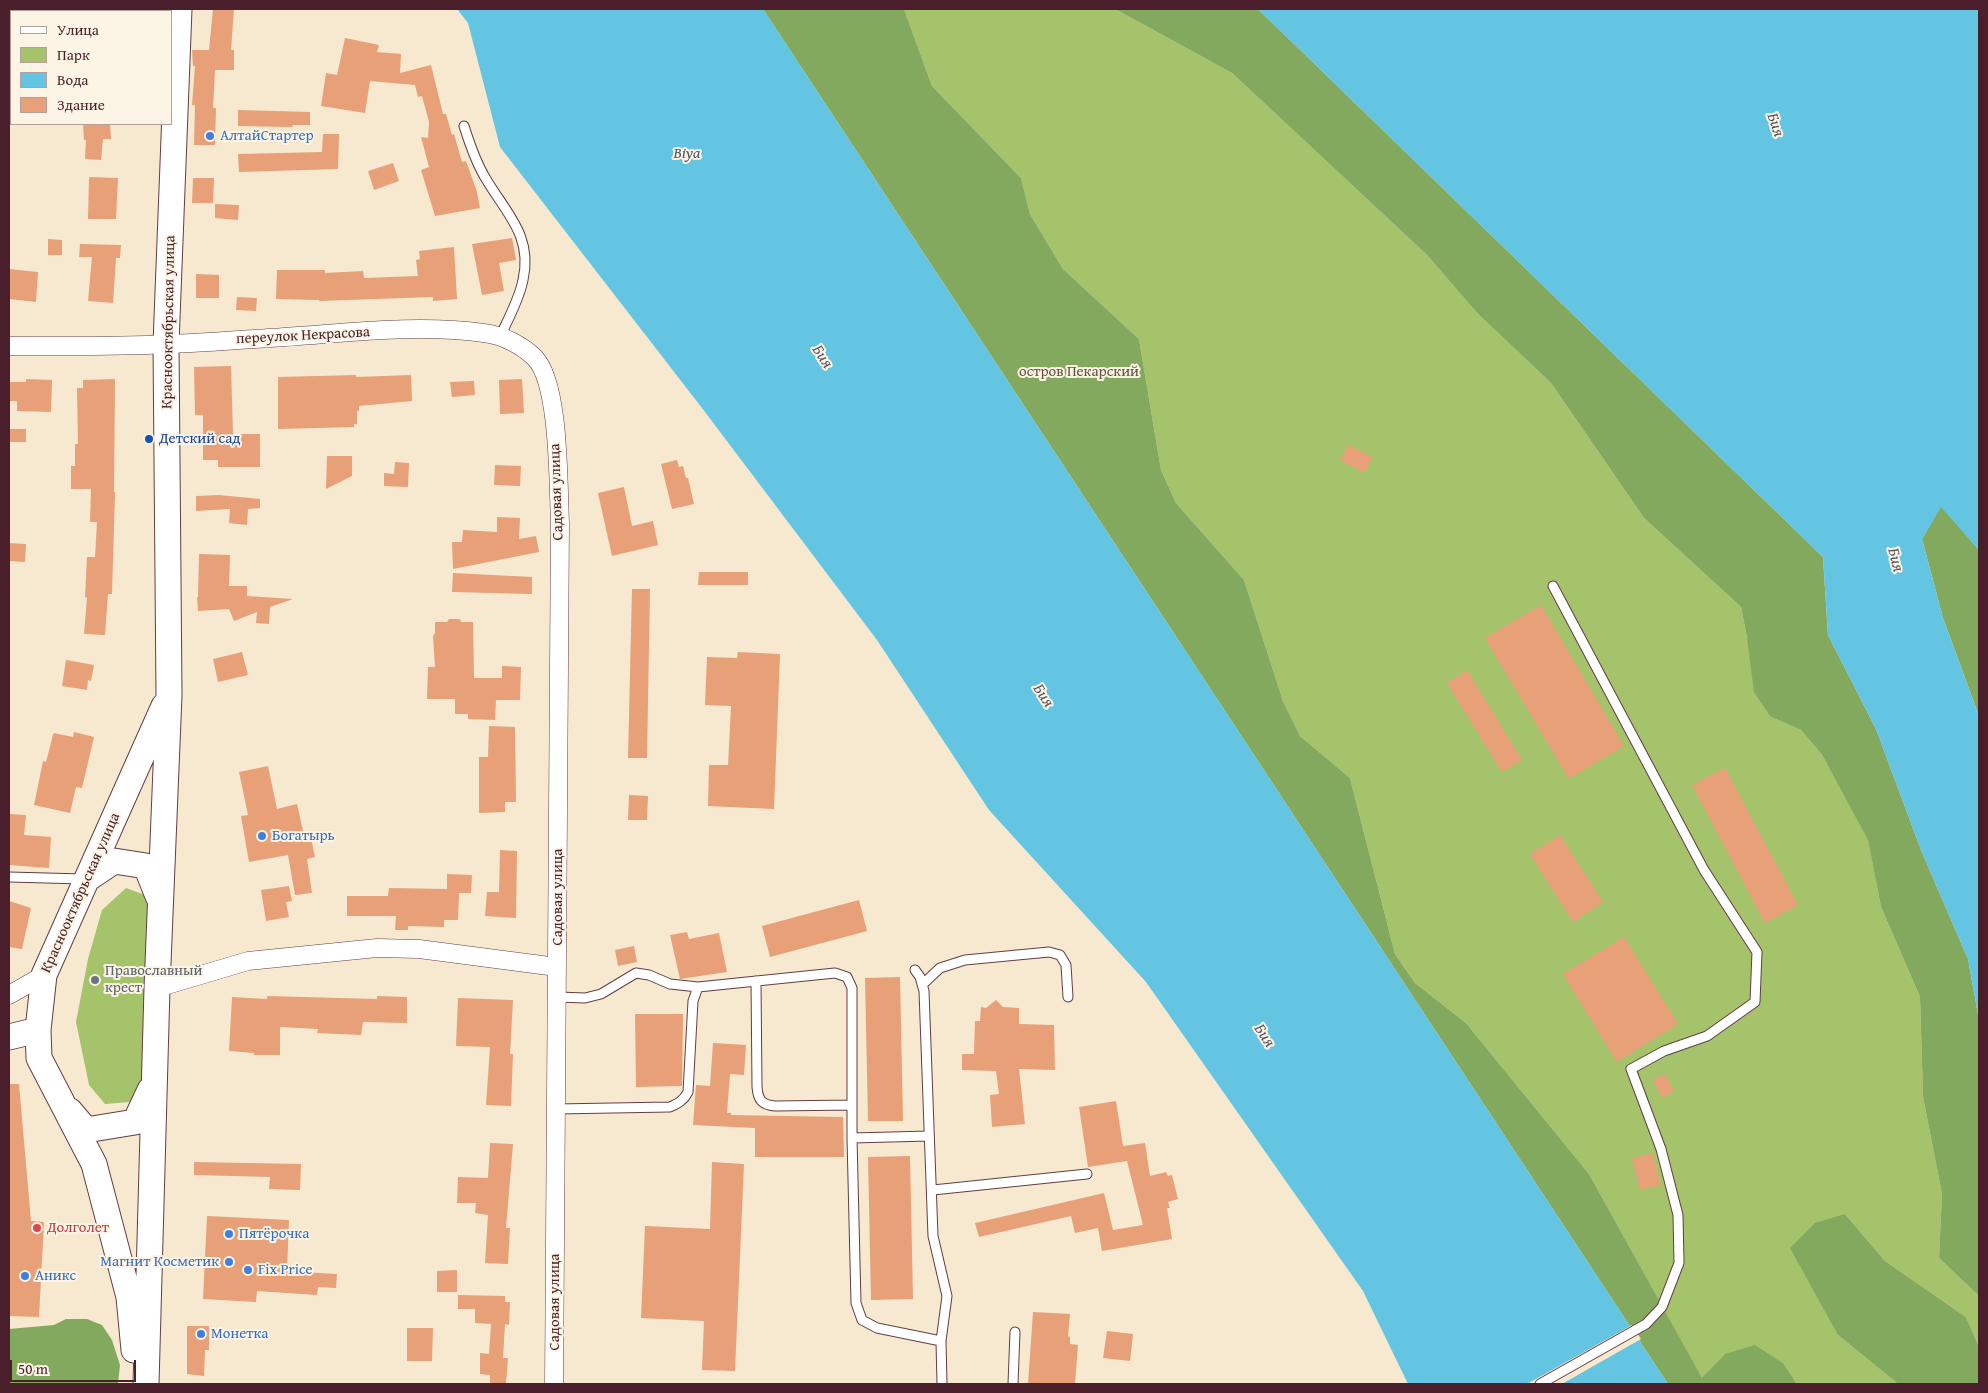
<!DOCTYPE html>
<meta charset="utf-8">
<style>
body{margin:0}
#map{position:relative;width:1988px;height:1393px;overflow:hidden;background:#f7e8d0;font-family:"Gentium Book Plus",serif}
canvas{display:block}
.frame{position:absolute;inset:0;border:10px solid #4a1f2b;pointer-events:none}
.legend{position:absolute;left:10px;top:10px;width:162px;height:115px;box-sizing:border-box;background:#fcf5e5;border:1px solid #b59f9b;margin:0;padding:6px 9px;list-style:none;font-size:15px;color:#4a1f2b}
.legend li{display:flex;align-items:center;gap:10px;height:25px}
.legend b{width:25px;border:1px solid #b59f9b}
.scale{position:absolute;left:10px;top:1360px;width:126px;height:22px;box-sizing:border-box;border:2px solid #4a1f2b;border-top:0;padding-left:6px;font-size:15px;line-height:18px;white-space:nowrap;color:#4a1f2b;-webkit-text-stroke:4px #fcf5e5;paint-order:stroke}
</style>
<div id="map">
<canvas width="1988" height="1393"></canvas>
<div class="frame"></div>
<ul class="legend">
<li><b style="height:6px;background:#fff"></b>Улица</li>
<li><b style="height:14px;background:#a4c36b"></b>Парк</li>
<li><b style="height:14px;background:#63c5e1"></b>Вода</li>
<li><b style="height:14px;background:#e8a078"></b>Здание</li>
</ul>
<div class="scale">50 m</div>
</div>
<script>
const g = document.querySelector('canvas').getContext('2d');
g.lineJoin = 'round';
function paint(path, color) { g.fillStyle = color; g.fill(path, 'evenodd'); }
function strokePath(path, color, width, dash) { g.strokeStyle = color; g.lineWidth = width; g.lineCap = dash ? 'butt' : 'round'; g.setLineDash(dash || []); g.stroke(path); }
function label(font, color, halo, rows, align = 'center') {
  g.font = font + ' "Gentium Book Plus",serif'; g.lineWidth = 4; g.setLineDash([]); g.textBaseline = 'middle'; g.strokeStyle = halo; g.fillStyle = color; for (const [text, x, y, turn = 0] of rows) {
    g.save(); g.translate(x, y); g.rotate((+turn || 0) * Math.PI / 180); g.textAlign = isNaN(turn) ? turn : align; if (halo) g.strokeText(text, 0, 0); g.fillText(text, 0, 0); g.restore();
  }
}
paint(new Path2D(`
 M904 9H1115L1232 73 1427 255 1478 314 1551 383 1644 518 1741 607 1747 638 1771 717 1801 730 1822 755 1868 839 1881 907 1920 997 1923 1097 1942 1194 1939 1258 1979 1296V1347L1966 1317 1885 1261 1845 1214 1838 1335 1898 1384H1797L1784 1364 1725 1354 1702 1379 1589 1174 1466 1023 1415 983 1395 954 1350 778 1300 736 1283 701 1244 580 1176 503 1161 470 1139 339 1063 269 1030 214 1021 178 932 86Z
 M126 888 145 895 156 908 151 1072 130 1102 105 1104 89 1085 76 1022 88 959 102 910Z`), '#a4c36b');
paint(new Path2D(`
 M763 9H904L932 86 1021 178 1030 214 1063 269 1139 339 1161 470 1176 503 1244 580 1283 701 1300 736 1350 778 1395 954 1415 983 1466 1023 1589 1174 1702 1378 1725 1354 1755 1345 1784 1364 1797 1384H1668Z
 M1115 9H1258L1823 557 1828 635 1876 729 1921 850 1968 959 1979 1020V1296L1939 1258 1942 1194 1923 1097 1920 997 1881 907 1868 840 1822 755 1801 730 1771 717 1754 692 1747 638 1741 607 1644 518 1551 383 1478 314 1427 255 1232 73Z
 M1941 506 1979 550V716L1943 618 1922 539Z
 M1845 1214 1885 1261 1966 1317 1979 1347V1384H1898L1838 1335 1790 1248 1815 1223Z
 M66 1319H87L102 1325 112 1340 120 1365 118 1384H9V1329L54 1325Z`), '#83a95f');
paint(new Path2D(`
 M457 9H763L1668 1384H1408L1363 1291 1146 982 989 810 877 640 702 408 500 147 468 23Z
 M1258 9H1979V550L1941 507 1922 539 1943 618 1979 716V1020L1968 959 1921 850 1876 729 1828 635 1823 557Z`), '#63c5e1');
paint(new Path2D(`
 M1632 1325 1641 1339 1562 1384H1527Z`), '#f7e8d0');
paint(new Path2D(`
 M213 9H234L231 50H234V70H215L213 108H216L215 145H194L195 105H192L195 66H193L192 50H209Z
 M345 38 379 45 377 52 401 54 400 73 431 65 443 114H446L452 135 454 134 462 162 466 161 477 192 480 208 435 216 421 170 429 167 421 137 428 138 429 122 422 96 418 97 415 85 370 81 365 113 321 106 326 73 337 75Z
 M238 110 310 112V125H293L292 127 238 126Z
 M83 124H110L111 139H103L101 160 85 159 86 140H84Z
 M323 134H339L338 169 239 172 238 154 322 152Z
 M393 163 399 181 374 190 368 171Z
 M89 177 118 178 116 219H88Z
 M193 178H214L213 203H192Z
 M215 204 239 205 238 220 215 218Z
 M512 238 516 260 499 263 504 291 482 295 472 244Z
 M48 239 62 240V255H48Z
 M80 244 121 245 120 258H116L113 303 88 301 92 257H79Z
 M454 247 457 299 433 301V297L319 301V300L276 299 277 270H325V273L363 271 364 278 418 276 416 260 420 259 419 251Z
 M9 269 38 272 36 302 9 299Z
 M196 274 219 275V298H196Z
 M237 297 257 298 256 311 236 310Z
 M231 366 233 434H260V467H218V460H203V415H195L194 367Z
 M356 375V377L411 375 412 401 359 406V411H357V424H354V427L278 429V377Z
 M26 379 52 380 51 412 17 411V401H9V382H26Z
 M115 379 114 492H115L112 594H108L105 635 84 634 87 598 85 597 87 557H95L97 522H90L91 489H71V466H75V444H78L77 388H83V380Z
 M522 379 524 413 500 414 499 380Z
 M474 381 475 395 452 397 450 382Z
 M9 429H26V442H9Z
 M1349 445 1373 458 1364 473 1340 460Z
 M327 456H352V476L326 489Z
 M677 460 679 467 683 466 686 478H688L694 504 672 509 661 464Z
 M395 462 409 463 408 487 384 486V473L394 474Z
 M495 465 521 466 520 486 494 485Z
 M624 487 632 526 653 521 658 545 612 556 598 493Z
 M219 495 260 499V508L248 509 247 525 229 523 230 509 196 511V496Z
 M497 517 520 518 519 539 536 536 539 552 453 569 452 542H462L463 530 497 532Z
 M9 543 26 544 25 562 9 561Z
 M199 554 230 555 229 586H247V596L293 599 270 607 269 624 256 623 257 612 234 621 229 609 198 611 197 597H198Z
 M699 572H748V585H698Z
 M453 573 532 577V594L452 592Z
 M632 589H650L647 758H628Z
 M1541 605 1624 746 1569 779 1485 638Z
 M449 619H460L461 622H473L474 678H502V666L521 667 520 700H496L495 720 468 719V714H455V699H427L428 667H435L433 636 435 633V622H447Z
 M242 652 248 675 218 682 213 659Z
 M738 652 780 654 774 809 708 806 709 765H728L731 706 705 705 707 657 737 658Z
 M66 660 94 665 91 681 88 680 87 690 62 686Z
 M1467 670 1522 760 1502 772 1447 683Z
 M489 726 515 727 516 802H505V812L479 813V757H488Z
 M74 732 94 737 82 788 76 787 70 813 34 805 43 761 46 762 53 735 54 733 73 737Z
 M268 766 277 809 297 804 305 840 311 838 315 857 307 859 312 893 295 895 288 855 249 862 241 816 248 815 239 772Z
 M1725 768 1798 905 1765 923 1692 785Z
 M629 795 648 796 647 820H628Z
 M9 814 26 815 24 835 51 837 49 868 9 865Z
 M1560 835 1603 902 1573 922 1530 854Z
 M500 850 517 851 516 918 485 916 487 892H499Z
 M447 874 472 875 471 893H459L458 920H444V927L408 926V930H395L396 916H347V896H388L389 888 447 889Z
 M289 886 292 901 286 902 289 917 266 921 261 890Z
 M859 900 867 931 770 957 762 926Z
 M9 901 31 908 22 949 9 947Z
 M687 932 689 939 719 933 727 972 680 979 670 935Z
 M1624 937 1678 1024 1617 1062 1563 974Z
 M634 946 637 962 618 966 615 950Z
 M900 977 903 1121H868L865 978Z
 M267 996 377 999V996L407 997V1023L363 1022 361 1035 317 1033 318 1029 280 1027V1055H254V1053L229 1051 232 997 267 999Z
 M458 998 513 1000 510 1054H513L511 1106 486 1105 490 1047 456 1046Z
 M996 1000 1003 1007 1019 1008V1024L1054 1025 1055 1070 1019 1069 1025 1124 992 1127 990 1095 999 1094 996 1071 962 1070V1054H974L975 1021H980L981 1007 986 1008Z
 M635 1014H683L682 1086 636 1087Z
 M713 1043 746 1045 744 1075 730 1074 727 1113H731V1115L843 1117 844 1157H755V1128L693 1125 696 1085 710 1086Z
 M1665 1074 1674 1091 1662 1098 1653 1080Z
 M9 1084H19L31 1221 44 1222 39 1317 9 1316Z
 M1116 1101 1123 1146 1145 1143 1150 1176 1166 1172 1168 1176 1172 1175 1178 1199 1168 1202 1170 1208H1167L1172 1239 1102 1251 1098 1228 1075 1233 1071 1216 979 1237 975 1223 1104 1193 1113 1230 1143 1225 1127 1161 1088 1167 1079 1107Z
 M490 1143 513 1144 506 1228H510L508 1264 485 1263 488 1215 475 1213 476 1203H457L458 1177 488 1178Z
 M1652 1153 1661 1185 1640 1190 1632 1158Z
 M910 1156 913 1299 871 1300 868 1157Z
 M194 1162 301 1164 300 1190 269 1189 270 1177 194 1175Z
 M712 1162 744 1164 735 1371 702 1370 704 1321 641 1318 645 1226 710 1229Z
 M207 1216 289 1220 287 1271 337 1274 336 1288 318 1287 317 1295 257 1291 256 1302 203 1299Z
 M457 1270V1292H437V1271Z
 M458 1295 505 1296V1302H510L509 1325 505 1324 503 1358H508L506 1384H490V1375L480 1374V1353L489 1354 491 1324 475 1323V1309H458Z
 M1033 1312 1070 1314 1068 1336 1070 1337V1344L1078 1345 1075 1384H1028Z
 M187 1326H209V1350H205L204 1376 187 1374Z
 M407 1328H433L432 1361H407Z
 M1107 1331 1133 1334 1130 1361 1103 1358Z`), '#e8a078');
const lane = new Path2D(`
 M464 126C470 145 476 163 486 179 506 213 533 236 523 280 519 300 508 319 500 337
 M9 877 83 879
 M915 970 920 977 924 991 933 1236 947 1296 941 1341 942 1384
 M756 981 757 1087C758 1100 762 1105 775 1106L852 1105
 M923 984 940 968 965 960 1049 952 1060 955 1066 965 1068 997
 M557 997 585 998 601 994 636 973 649 975 670 984 698 987
 M556 1109 670 1107C679 1103 684 1100 688 1092L693 1001 698 987 835 973 847 977 852 988V1138L929 1136
 M852 1138 856 1303 862 1320 877 1328 941 1341
 M933 1190 1087 1174
 M1013 1384 1015 1332
 M1540 1384 1646 1324 1662 1307 1679 1263 1678 1215 1661 1149 1631 1069 1664 1051 1707 1036 1755 1002 1757 952 1704 870 1553 586`);
const street = new Path2D(`
 M9 346C62 346 115 347 167 344 201 343 235 340 269 338 340 334 414 323 484 333 502 335 522 345 535 358 560 384 558 485 560 523L554 1384
 M157 988 248 961 377 948 419 949 557 967
 M9 995 44 975`);
const secondary = new Path2D(`
 M87 879 114 861 146 866 158 896
 M9 1037 38 1030
 M70 1111 86 1130 135 1122 150 1090
 M134 1350 129 1297 94 1164 39 1058 38 1030 44 975 164 706
 M146 1384 157 988 169 695 166 344 179 9`);
strokePath(lane, '#643d44', 11);
strokePath(street, '#643d44', 19);
strokePath(secondary, '#643d44', 27);
strokePath(lane, '#fff', 9);
strokePath(street, '#fff', 18);
strokePath(secondary, '#fff', 25);
for (const [x, y, r, color] of [
 [210,136,5,"#3f7fe0"],
 [149,439,5,"#1a4fb4"],
 [262,836,5,"#3f7fe0"],
 [95,980,5,"#6b7280"],
 [37,1228,5,"#e0444e"],
 [229,1234,5,"#3f7fe0"],
 [229,1262,5,"#3f7fe0"],
 [248,1270,5,"#3f7fe0"],
 [25,1276,5,"#3f7fe0"],
 [201,1334,5,"#3f7fe0"]
]) { const dot = new Path2D(); dot.arc(x, y, r, 0, 2 * Math.PI); g.fillStyle = color; g.fill(dot); strokePath(dot, '#fcf5e5', 2); }
label('15px', '#366cbe', '#fcf5e5', [
 ["АлтайСтартер",220,136],
 ["Богатырь",272,836],
 ["Пятёрочка",239,1234],
 ["Магнит Косметик",219,1262,"right"],
 ["Fix Price",258,1270],
 ["Аникс",35,1276],
 ["Монетка",211,1334]
], 'left');
label('15px', '#4a1f2b', '#fcf5e5', [
 ["Краснооктябрьская улица",169,322,-89],
 ["переулок Некрасова",303,336,-3],
 ["Садовая улица",557,492,-92],
 ["Краснооктябрьская улица",81,893,-66],
 ["Садовая улица",558,897,-90],
 ["Садовая улица",555,1302,-90]
]);
label('15px', '#65503e', '#fcf5e5', [
 ["остров Пекарский",1079,372]
]);
label('15px', '#164399', '#fcf5e5', [
 ["Детский сад",159,439]
], 'left');
label('15px', '#5b616d', '#fcf5e5', [
 ["Православный",105,971],
 ["крест",105,988]
], 'left');
label('15px', '#be3a42', '#fcf5e5', [
 ["Долголет",47,1228]
], 'left');
label('italic 16px', '#525162', '#fcf5e5', [
 ["Бия",1775,125,71],
 ["Biya",687,154],
 ["Бия",822,357,57],
 ["Бия",1895,560,76],
 ["Бия",1043,696,57],
 ["Бия",1264,1036,57]
]);
</script>
